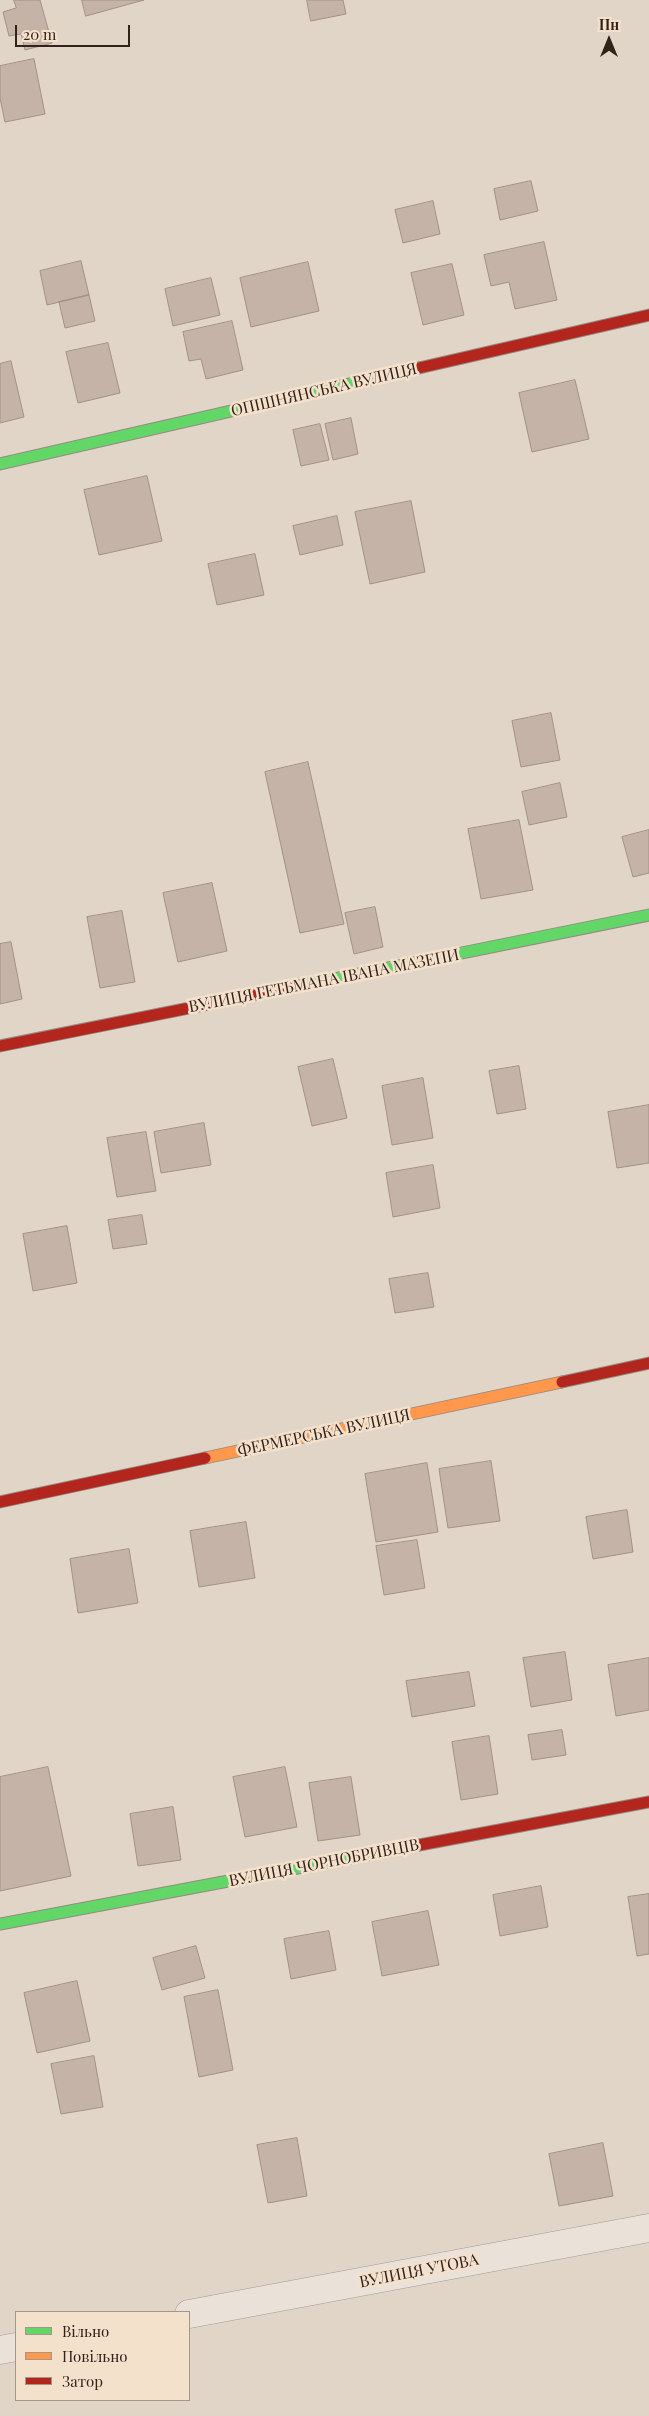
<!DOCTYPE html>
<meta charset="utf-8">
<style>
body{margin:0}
#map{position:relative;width:649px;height:2416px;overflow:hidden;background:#e1d5c7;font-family:"Playfair Display",serif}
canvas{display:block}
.legend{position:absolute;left:15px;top:2311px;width:175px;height:90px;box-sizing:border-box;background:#f4e1cc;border:1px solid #a79585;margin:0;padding:6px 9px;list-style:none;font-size:15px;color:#33221b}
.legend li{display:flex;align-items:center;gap:10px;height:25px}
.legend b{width:25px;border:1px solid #a79585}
.north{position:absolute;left:584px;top:15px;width:50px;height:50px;-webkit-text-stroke:4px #f4e1cc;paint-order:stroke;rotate:0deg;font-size:14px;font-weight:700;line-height:20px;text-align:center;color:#33221b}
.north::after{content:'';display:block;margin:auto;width:18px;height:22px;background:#33221b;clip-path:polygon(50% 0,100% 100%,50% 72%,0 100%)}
.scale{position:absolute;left:15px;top:25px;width:115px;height:22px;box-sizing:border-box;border:2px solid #33221b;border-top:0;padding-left:6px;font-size:15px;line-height:18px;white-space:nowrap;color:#33221b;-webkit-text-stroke:4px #f4e1cc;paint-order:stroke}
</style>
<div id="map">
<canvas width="649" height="2416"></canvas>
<ul class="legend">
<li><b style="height:6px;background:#63d668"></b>Вільно</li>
<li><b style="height:6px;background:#ff974d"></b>Повільно</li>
<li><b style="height:6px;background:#b3261e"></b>Затор</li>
</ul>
<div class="north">Пн</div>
<div class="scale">20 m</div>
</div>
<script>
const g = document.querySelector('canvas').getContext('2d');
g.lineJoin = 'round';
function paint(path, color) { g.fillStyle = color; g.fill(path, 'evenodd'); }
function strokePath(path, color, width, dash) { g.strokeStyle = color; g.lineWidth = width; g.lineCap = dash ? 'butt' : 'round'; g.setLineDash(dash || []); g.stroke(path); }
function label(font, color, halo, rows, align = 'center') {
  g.font = font + ' "Playfair Display",serif'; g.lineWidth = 5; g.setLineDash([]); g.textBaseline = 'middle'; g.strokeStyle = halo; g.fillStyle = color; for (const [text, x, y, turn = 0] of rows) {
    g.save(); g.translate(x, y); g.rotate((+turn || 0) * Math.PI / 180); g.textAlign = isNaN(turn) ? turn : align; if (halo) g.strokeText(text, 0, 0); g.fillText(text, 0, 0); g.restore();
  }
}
const building = new Path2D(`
 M14 0H40L52 43 25 50 21 34 9 36 3 12 16 8Z
 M82 0H144L86 16Z
 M307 0H343L346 14 311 21Z
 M34 59 45 114 5 122 0 98V66Z
 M531 181 538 211 500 220 494 189Z
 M433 201 440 234 403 243 395 210Z
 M544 242 557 300 515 309 509 282 491 286 484 255Z
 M81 261 89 295 47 305 40 271Z
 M308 262 319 311 251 327 240 278Z
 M452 264 464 315 423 325 411 273Z
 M211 278 220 315 173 326 165 289Z
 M89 295 95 321 65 328 59 302Z
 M232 321 243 370 206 379 201 359 189 361 183 332Z
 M108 343 120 393 78 403 66 352Z
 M11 361 24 417 0 423V364Z
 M575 380 589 439 532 452 519 393Z
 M351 418 358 454 333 460 325 424Z
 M320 424 329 460 301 466 293 430Z
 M147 476 162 541 99 555 84 490Z
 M411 501 425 572 370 584 355 512Z
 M337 516 343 545 300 555 293 526Z
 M255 554 264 595 217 605 208 564Z
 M551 713 560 760 521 767 512 721Z
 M308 762 344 924 300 933 265 772Z
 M560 783 567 817 529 825 522 792Z
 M519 820 533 890 481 899 468 829Z
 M649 830V873L633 877 622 837Z
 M212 883 227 951 178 962 163 893Z
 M375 907 383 947 354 954 345 913Z
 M122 911 135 982 100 988 87 917Z
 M11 942 22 999 0 1004V944Z
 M333 1059 347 1118 312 1126 298 1067Z
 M519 1066 526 1109 497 1114 489 1071Z
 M423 1078 433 1138 392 1145 382 1086Z
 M649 1105V1163L617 1168 608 1112Z
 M204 1123 211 1165 161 1173 154 1132Z
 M146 1132 156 1191 117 1197 107 1138Z
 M433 1165 440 1208 393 1217 386 1173Z
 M142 1215 147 1244 113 1249 108 1220Z
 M67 1226 77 1283 33 1291 23 1234Z
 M428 1273 434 1307 395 1313 389 1279Z
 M491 1461 500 1521 448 1528 439 1469Z
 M427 1463 438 1532 376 1542 365 1474Z
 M627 1510 633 1552 593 1559 586 1517Z
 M246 1522 255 1578 199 1587 190 1531Z
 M417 1540 425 1588 384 1595 376 1546Z
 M129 1549 138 1603 78 1613 70 1559Z
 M565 1652 572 1700 531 1707 523 1658Z
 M649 1658V1710L616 1716 608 1665Z
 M469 1672 475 1706 412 1717 406 1681Z
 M562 1730 566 1755 532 1760 528 1735Z
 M489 1736 498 1794 461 1800 452 1742Z
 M48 1767 71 1876 0 1891V1777Z
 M285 1767 297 1827 245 1837 233 1777Z
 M351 1777 360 1835 318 1841 309 1783Z
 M173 1807 181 1860 138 1866 130 1814Z
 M541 1886 548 1927 500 1936 493 1895Z
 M649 1894V1954L637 1956 628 1897Z
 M428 1911 439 1965 382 1976 372 1922Z
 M329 1931 336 1970 291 1979 284 1939Z
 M196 1946 205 1978 162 1990 153 1958Z
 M77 1981 90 2041 37 2053 24 1993Z
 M218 1990 233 2070 199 2077 184 1997Z
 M94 2056 103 2107 61 2114 51 2064Z
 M297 2138 307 2196 268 2203 257 2145Z
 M603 2143 613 2196 559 2206 549 2154Z`);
paint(building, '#c5b3a8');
strokePath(building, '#a19187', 1);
const street = new Path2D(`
 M189 2314 649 2228
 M0 2350 16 2347`);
const fast = new Path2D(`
 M0 464 419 368
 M299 986 649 915
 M0 1924 414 1846`);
const slow = new Path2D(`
 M205 1458 562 1382`);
const jam = new Path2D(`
 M419 368 649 315
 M0 1046 299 986
 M562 1382 649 1363
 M0 1502 205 1458
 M414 1846 649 1802`);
strokePath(street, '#a59b91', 29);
strokePath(fast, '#958a81', 13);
strokePath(slow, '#958a81', 13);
strokePath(jam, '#958a81', 13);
strokePath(street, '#eae2d9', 28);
strokePath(fast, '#63d668', 11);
strokePath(slow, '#ff974d', 11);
strokePath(jam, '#b3261e', 11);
label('16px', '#33221b', '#f4e1cc', [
 ["ОПІШНЯНСЬКА ВУЛИЦЯ",324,390,-13],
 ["ВУЛИЦЯ ГЕТЬМАНА ІВАНА МАЗЕПИ",324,981,-11],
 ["ФЕРМЕРСЬКА ВУЛИЦЯ",324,1433,-12],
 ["ВУЛИЦЯ ЧОРНОБРИВЦІВ",324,1863,-11],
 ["ВУЛИЦЯ УТОВА",419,2271,-11]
]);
</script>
